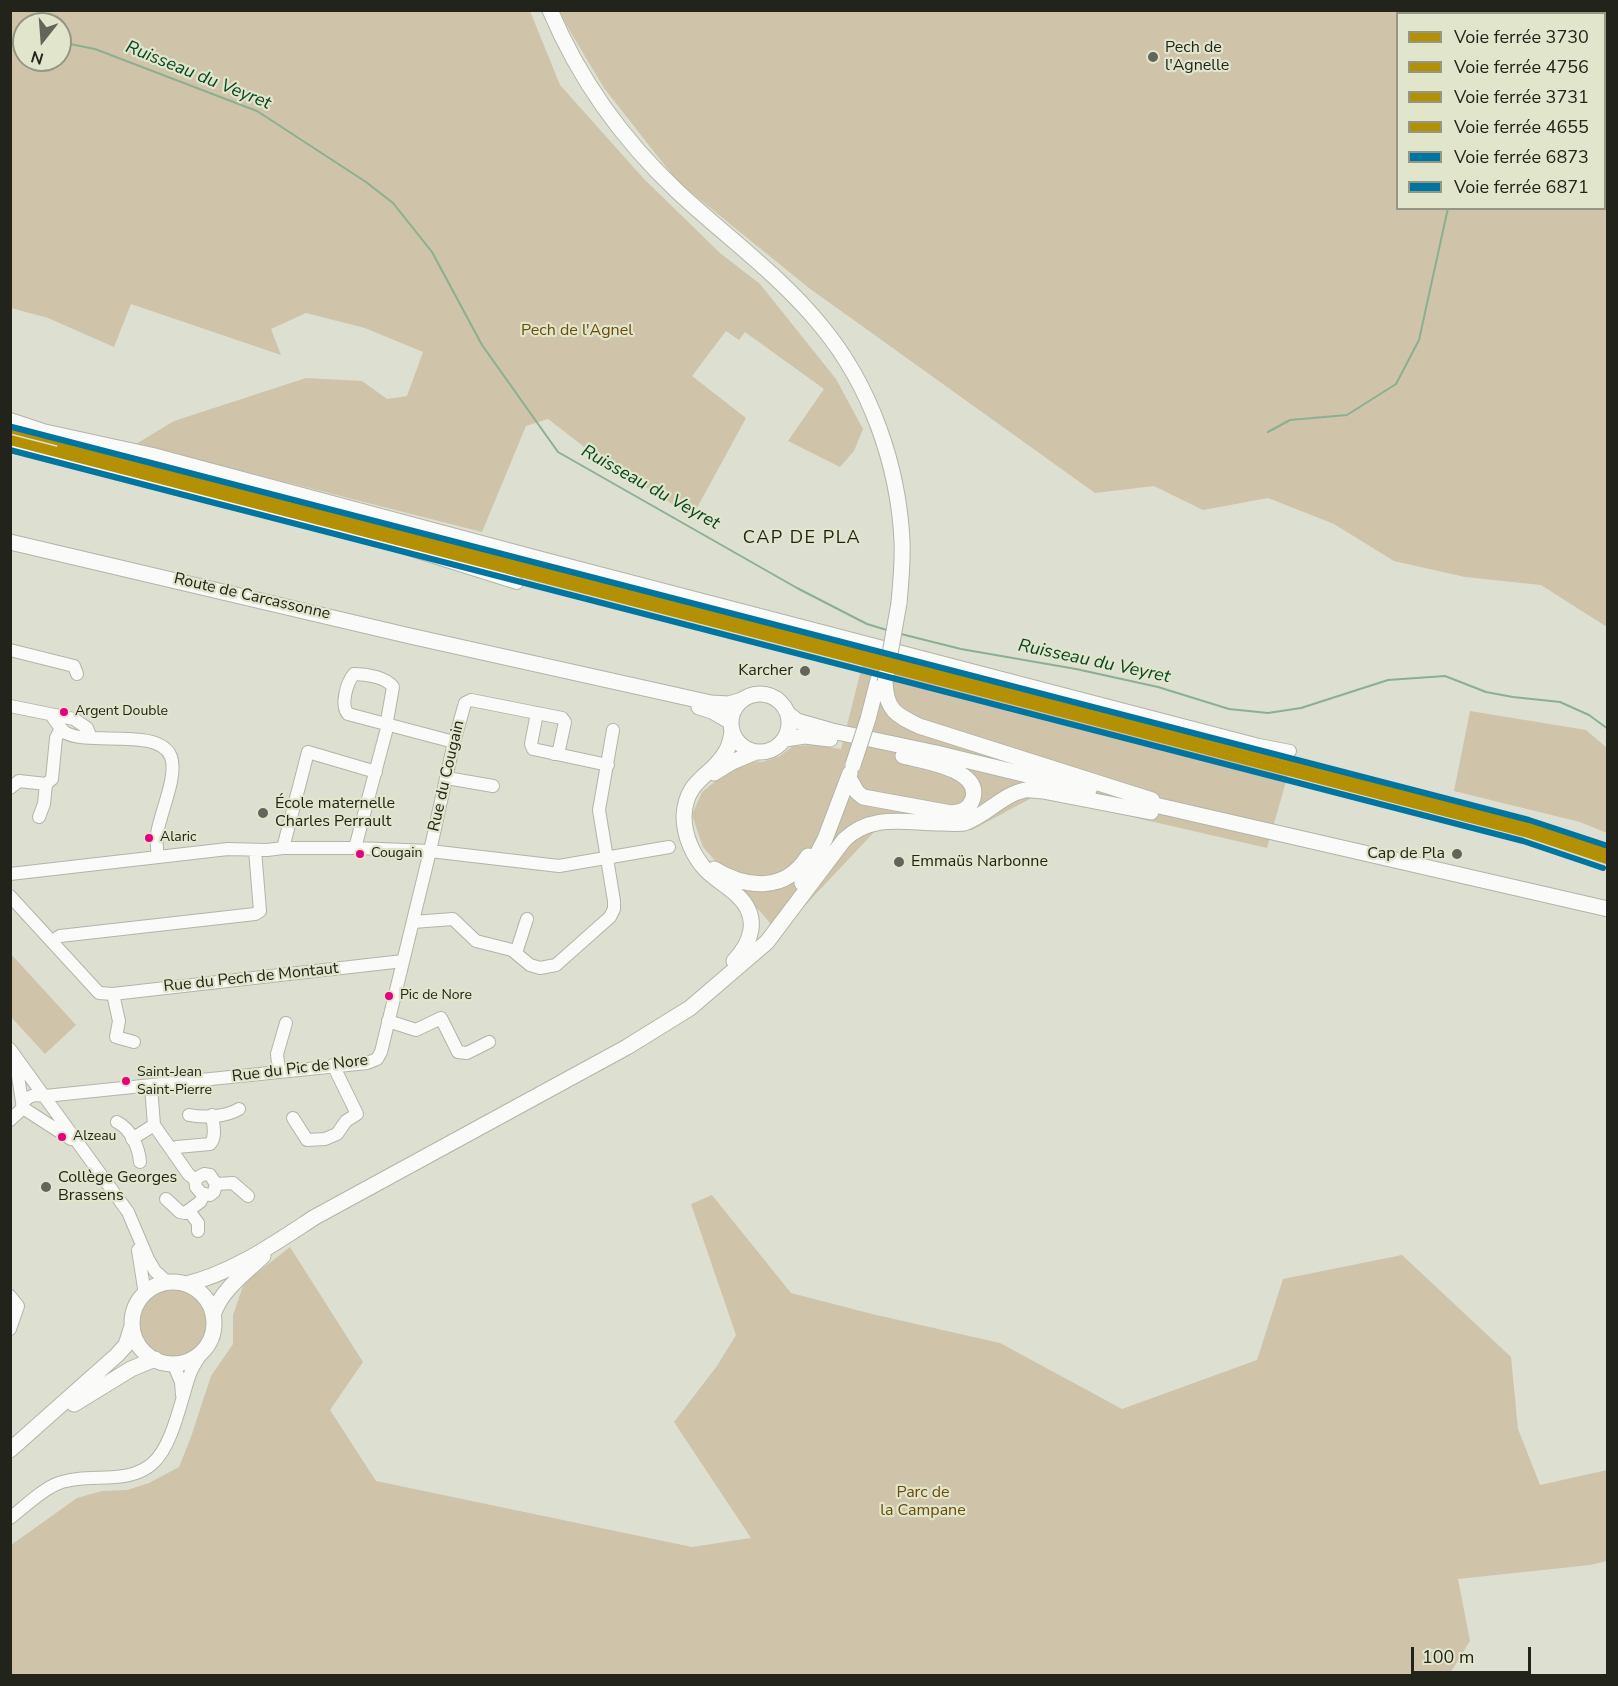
<!DOCTYPE html>
<meta charset="utf-8">
<style>
body{margin:0}
#map{position:relative;width:1618px;height:1686px;overflow:hidden;background:#dddfd1;font-family:"Nunito Sans",sans-serif}
canvas{display:block}
.frame{position:absolute;inset:0;border:12px solid #22231a;pointer-events:none}
.legend{position:absolute;left:1396px;top:12px;width:210px;height:198px;box-sizing:border-box;background:#e1e5cb;border:2px solid #959784;margin:0;padding:8px 10px;list-style:none;font-size:18px;color:#22231a}
.legend li{display:flex;align-items:center;gap:12px;height:30px}
.legend b{width:30px;border:2px solid #959784}
.north{position:absolute;left:12px;top:12px;width:60px;height:60px;box-sizing:border-box;background:#e1e5cb;border:2px solid #959784;border-radius:50%;rotate:197deg;font-size:16px;font-weight:700;line-height:24px;text-align:center;color:#22231a}
.north::after{content:'';display:block;margin:auto;width:21px;height:27px;background:#63655a;clip-path:polygon(50% 0,100% 100%,50% 72%,0 100%)}
.scale{position:absolute;left:1411px;top:1647px;width:120px;height:27px;box-sizing:border-box;border:3px solid #22231a;border-top:0;padding-left:8px;font-size:18px;line-height:21px;white-space:nowrap;color:#22231a;-webkit-text-stroke:4px #e1e5cb;paint-order:stroke}
</style>
<div id="map">
<canvas width="1618" height="1686"></canvas>
<div class="frame"></div>
<ul class="legend">
<li><b style="height:8px;background:#b49005"></b>Voie ferrée 3730</li>
<li><b style="height:8px;background:#b49005"></b>Voie ferrée 4756</li>
<li><b style="height:8px;background:#b49005"></b>Voie ferrée 3731</li>
<li><b style="height:8px;background:#b49005"></b>Voie ferrée 4655</li>
<li><b style="height:8px;background:#0075a1"></b>Voie ferrée 6873</li>
<li><b style="height:8px;background:#0075a1"></b>Voie ferrée 6871</li>
</ul>
<div class="north">N</div>
<div class="scale">100 m</div>
</div>
<script>
const g = document.querySelector('canvas').getContext('2d');
g.lineJoin = 'round';
function paint(path, color) { g.fillStyle = color; g.fill(path, 'evenodd'); }
function strokePath(path, color, width, dash) { g.strokeStyle = color; g.lineWidth = width; g.lineCap = dash ? 'butt' : 'round'; g.setLineDash(dash || []); g.stroke(path); }
function label(font, color, halo, rows, align = 'center') {
  g.font = font + ' "Nunito Sans",sans-serif'; g.lineWidth = 4.5; g.setLineDash([]); g.textBaseline = 'middle'; g.strokeStyle = halo; g.fillStyle = color; for (const [text, x, y, turn = 0] of rows) {
    g.save(); g.translate(x, y); g.rotate((+turn || 0) * Math.PI / 180); g.textAlign = isNaN(turn) ? turn : align; if (halo) g.strokeText(text, 0, 0); g.fillText(text, 0, 0); g.restore();
  }
}
paint(new Path2D(`
 M10 11H530L560 85 644 179 720 253 760 284 836 379 863 429 854 451 840 467 788 441 824 389 745 332 739 340 726 331 692 376 746 418 692 517 587 449 548 419 526 426 482 532 136 444 174 421 306 378 362 381 387 399 407 396 423 352 365 328 306 313 271 329 281 355 131 304 114 347 48 318 11 308ZM24 24H60V60H24Z
 M558 11H1607V627L1541 585 1465 577 1394 561 1334 524 1268 498 1203 510 1154 486 1095 493 809 288 677 181 604 88ZM1398 14H1604V208H1398Z
 M863 662 1289 771 1267 848 1037 795 972 830 878 828 779 933 703 847 692 815 702 792 742 760 762 762 780 756 793 746 815 745 841 749Z
 M1470 711 1586 730 1607 748V833L1580 822 1454 791Z
 M11 954 76 1025 45 1054 11 1017Z
 M712 1195 791 1293 872 1314 1000 1343 1122 1409 1257 1360 1283 1279 1402 1255 1511 1357 1518 1429 1540 1485 1607 1470V1561L1590 1565 1458 1579 1470 1641 1449 1675 11 1676V1545L77 1498 102 1491 127 1490 149 1483 179 1467 191 1437 211 1376 233 1344V1315L244 1283 290 1247 363 1362 330 1410 376 1481 692 1547 751 1538 674 1422 717 1366 736 1335 691 1204Z
 M137 1323a36 36 0 1 1 72 0a36 36 0 1 1-72 0Z`), '#cfc3aa');
strokePath(new Path2D(`
 M1429 10V14
 M10 42H24
 M60 42 95 49 257 111 366 182 393 203 432 252 482 345 558 452 797 588 867 624 890 631
 M1268 432 1290 420 1347 415 1396 384 1419 340 1448 208
 M901 634 961 649 1076 669 1158 687 1229 709 1268 713 1301 708 1388 680 1445 676 1486 692 1513 697 1560 702 1589 715 1608 729`), '#8bb091', 2);
const minor = new Path2D(`
 M10 419 43 430 153 454 538 557 1259 745 1290 751
 M10 446 226 502 348 530 517 583
 M10 650 74 666 77 674
 M10 706 74 719 87 728 91 738
 M537 713 531 744 533 749 608 765
 M51 715C55 720 60 729 66 733 90 746 160 727 171 757 178 776 160 813 157 834 156 841 157 850 158 857
 M447 778 493 786
 M10 788 19 781 46 784 52 779 56 738 61 728
 M39 817 44 804 46 784
 M283 848 308 752 376 772
 M355 848 387 728V721L393 687C386 677 366 674 354 674 347 682 340 705 348 714L454 742
 M10 874 228 849 267 850 283 848H355L430 851 559 866 669 847
 M10 896 99 993 113 994 403 961
 M413 922 453 919 476 941 512 950 530 965 540 968 556 965 610 917 614 909V901L599 810 613 730
 M52 941 60 936 255 914 260 911 255 850
 M516 953 527 919
 M113 994 119 1021 116 1037 134 1042
 M388 1021 416 1030 441 1018 458 1052 467 1053 489 1042
 M10 1049 128 1212 148 1259 155 1271 167 1282
 M15 1057 23 1108 71 1139
 M279 1071 277 1054 286 1023
 M151 1086 154 1125 189 1175 195 1179 204 1174 210 1175 216 1184 214 1192 210 1195 201 1193 196 1187 195 1179
 M22 1104C29 1095 34 1094 45 1096L367 1063 377 1059 381 1052 430 851 454 742 465 703 471 700 562 718 565 722 559 750 554 754
 M189 1115C203 1118 226 1117 239 1109
 M293 1118 307 1140 325 1139 337 1134 346 1121 357 1114 333 1065
 M10 1120 23 1108
 M117 1122C131 1129 139 1148 140 1162
 M132 1139 154 1125
 M172 1150 177 1147 210 1144C217 1137 213 1124 212 1115
 M216 1184 233 1183 248 1196
 M166 1199 180 1212 185 1213 200 1202 204 1195
 M189 1211 198 1223V1231
 M138 1250 144 1288 146 1292
 M10 1296 18 1306 10 1329
 M173 1363 181 1382 182 1395
 M10 1518C24 1507 44 1488 59 1483 89 1472 128 1486 153 1463 173 1445 181 1399 190 1374 193 1365 199 1358 204 1350`);
const major = new Path2D(`
 M550 10C579 79 623 140 677 191 725 236 780 275 822 327 870 385 898 464 902 540 903 561 901 582 899 603
 M10 542 410 636 711 703 729 704 742 700
 M885 682C886 710 896 715 919 726L1152 800
 M731 723a29 29 0 1 1 58 0a29 29 0 1 1-58 0Z
 M699 707 712 711 731 722
 M788 714 797 721 832 731 936 753 1089 790
 M868 719 878 680
 M732 731C731 739 730 746 725 753 710 778 686 779 684 816 684 836 693 856 706 870 716 880 729 887 738 896 760 917 752 942 734 961
 M785 739 805 736 830 739
 M714 773 732 762 756 752
 M849 778 857 792 863 797 951 813C962 812 970 809 973 798 981 769 922 761 903 756
 M1142 802 1608 909
 M714 869C747 889 786 892 808 856
 M802 883 825 839 850 773
 M132 1323a41 41 0 1 1 82 0a41 41 0 1 1-82 0Z
 M186 1284C233 1273 275 1243 315 1217L627 1047 690 1008 767 942 844 840C872 813 906 823 941 823 948 823 957 824 964 823 986 816 1001 795 1025 790 1030 789 1037 791 1043 791L1151 812
 M213 1315C221 1290 244 1274 263 1256
 M74 1404 131 1369 155 1359
 M10 1450 117 1355 126 1345 132 1326`);
strokePath(minor, '#b3b4a9', 14);
strokePath(major, '#b3b4a9', 17);
strokePath(minor, '#fafaf8', 12);
strokePath(major, '#fafaf8', 15);
const majorBridge = new Path2D(`
 M885 682 899 603
 M853 765 868 719`);
strokePath(majorBridge, '#b3b4a9', 17, []);
strokePath(majorBridge, '#fafaf8', 15);
strokePath(new Path2D(`
 M10 430 1284 758 1528 823 1608 849`), '#b49005', 6);
strokePath(new Path2D(`
 M10 438 1282 765 1526 830 1606 856`), '#b49005', 6);
strokePath(new Path2D(`
 M60 447 1527 827 1608 854`), '#b49005', 6);
strokePath(new Path2D(`
 M10 442 1525 834 1606 861`), '#b49005', 6);
strokePath(new Path2D(`
 M12 427 1529 820 1608 846`), '#0075a1', 6);
strokePath(new Path2D(`
 M10 450 1523 841 1603 868`), '#0075a1', 6);
for (const [x, y, r, color] of [
 [1153,57,6,"#63655a"],
 [805,671,6,"#63655a"],
 [64,712,5,"#e5007d"],
 [263,813,6,"#63655a"],
 [149,838,5,"#e5007d"],
 [360,854,5,"#e5007d"],
 [1457,854,6,"#63655a"],
 [899,862,6,"#63655a"],
 [389,996,5,"#e5007d"],
 [126,1081,5,"#e5007d"],
 [62,1137,5,"#e5007d"],
 [46,1187,6,"#63655a"]
]) { const dot = new Path2D(); dot.arc(x, y, r, 0, 2 * Math.PI); g.fillStyle = color; g.fill(dot); strokePath(dot, '#e1e5cb', 2); }
label('14px', '#22231a', '#e1e5cb', [
 ["Argent Double",75,712],
 ["Alaric",160,838],
 ["Cougain",371,854],
 ["Pic de Nore",400,996],
 ["Saint-Jean",137,1073],
 ["Saint-Pierre",137,1091],
 ["Alzeau",73,1137]
], 'left');
label('16px', '#22231a', '#e1e5cb', [
 ["Pech de",1165,48],
 ["l'Agnelle",1165,66],
 ["Karcher",793,671,"right"],
 ["École maternelle",275,804],
 ["Charles Perrault",275,822],
 ["Cap de Pla",1445,854,"right"],
 ["Emmaüs Narbonne",911,862],
 ["Collège Georges",58,1178],
 ["Brassens",58,1196]
], 'left');
label('16px', '#6d4a07', '#e1e5cb', [
 ["Pech de l'Agnel",577,331],
 ["Parc de",923,1493],
 ["la Campane",923,1511]
]);
label('16px', '#22231a', '#e1e5cb', [
 ["Route de Carcassonne",252,597,13],
 ["Rue du Cougain",447,776,-77],
 ["Rue du Pech de Montaut",251,978,-6],
 ["Rue du Pic de Nore",300,1069,-7]
]);
label('italic 18px', '#064621', '#e1e5cb', [
 ["Ruisseau du Veyret",198,76,22],
 ["Ruisseau du Veyret",650,488,29],
 ["Ruisseau du Veyret",1094,662,12]
]);
g.letterSpacing = '1.5px';
label('18px', '#22231a', '#e1e5cb', [
 ["CAP DE PLA",802,539]
]);
g.letterSpacing = '0px';
</script>
